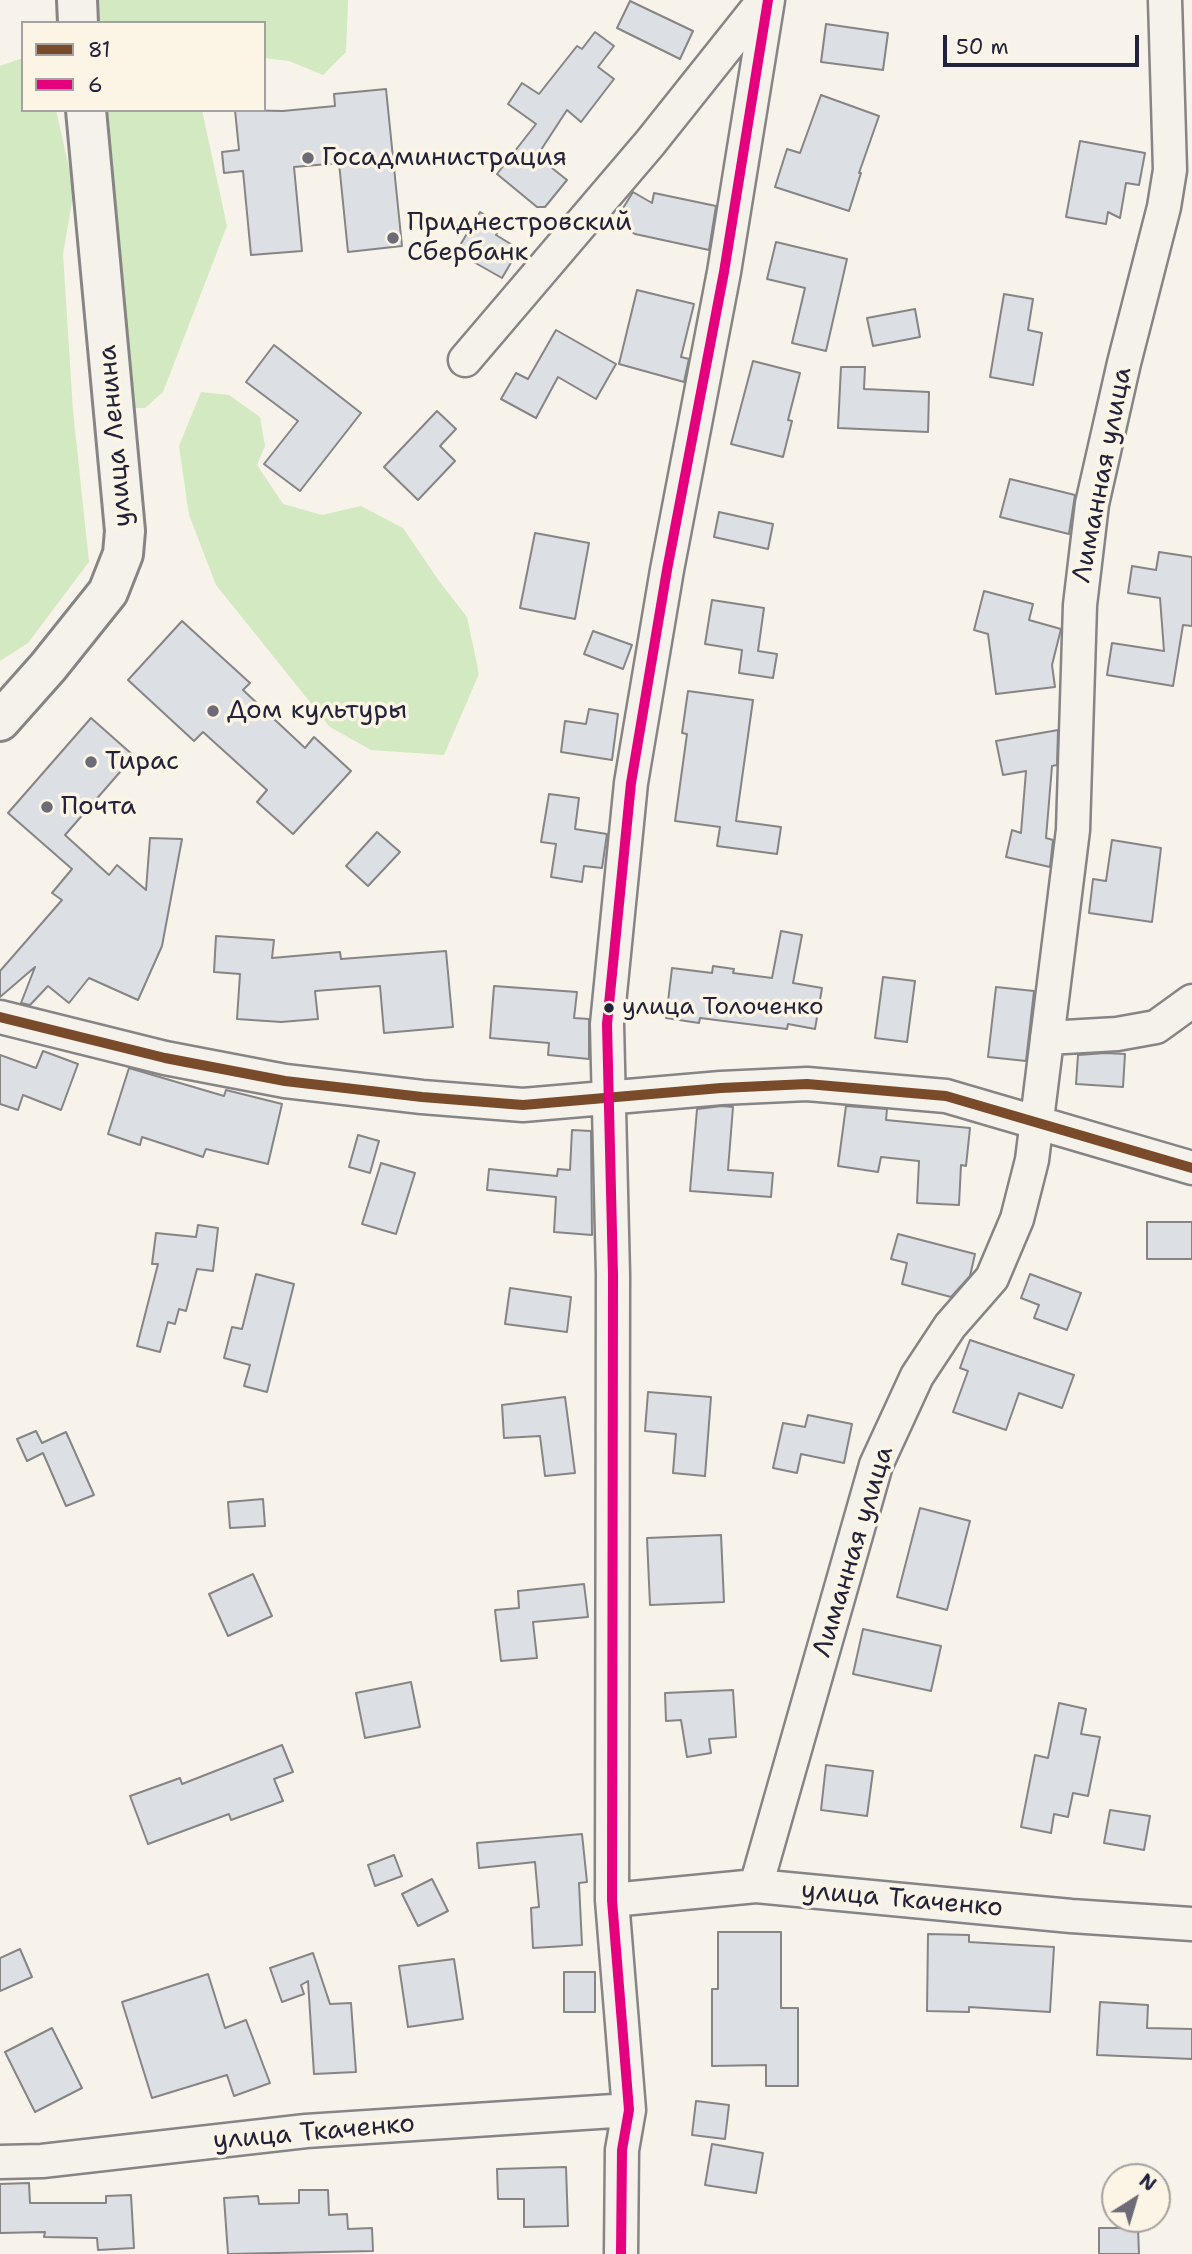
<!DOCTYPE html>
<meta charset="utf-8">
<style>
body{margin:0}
#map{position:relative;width:1192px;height:2254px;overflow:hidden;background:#f7f3ea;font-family:"Shantell Sans",sans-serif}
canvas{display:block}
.legend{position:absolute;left:21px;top:21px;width:245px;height:91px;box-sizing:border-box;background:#fcf5e5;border:2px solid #a5a1a1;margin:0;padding:9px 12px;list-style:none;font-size:21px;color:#22223b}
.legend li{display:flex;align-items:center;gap:14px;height:35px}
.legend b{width:35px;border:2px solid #a5a1a1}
.north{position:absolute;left:1101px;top:2163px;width:70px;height:70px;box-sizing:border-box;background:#fcf5e5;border:2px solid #a5a1a1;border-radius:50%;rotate:37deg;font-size:19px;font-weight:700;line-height:28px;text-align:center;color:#22223b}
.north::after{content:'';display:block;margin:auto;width:24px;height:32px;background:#6d6b78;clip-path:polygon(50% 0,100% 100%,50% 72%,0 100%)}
.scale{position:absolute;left:943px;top:35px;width:196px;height:32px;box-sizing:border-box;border:4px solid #22223b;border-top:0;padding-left:9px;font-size:21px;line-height:24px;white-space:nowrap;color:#22223b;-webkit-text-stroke:5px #fcf5e5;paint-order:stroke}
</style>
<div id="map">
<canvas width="1192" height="2254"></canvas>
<ul class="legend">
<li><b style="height:9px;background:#7a4b2a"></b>81</li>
<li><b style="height:9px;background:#e5007d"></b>6</li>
</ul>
<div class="north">N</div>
<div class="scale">50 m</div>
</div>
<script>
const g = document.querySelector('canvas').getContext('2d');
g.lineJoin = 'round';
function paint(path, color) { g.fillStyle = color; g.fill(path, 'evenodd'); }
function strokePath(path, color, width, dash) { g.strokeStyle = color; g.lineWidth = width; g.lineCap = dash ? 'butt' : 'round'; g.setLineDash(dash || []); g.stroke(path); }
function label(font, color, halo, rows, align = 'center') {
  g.font = font + ' "Shantell Sans",sans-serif'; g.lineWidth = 7; g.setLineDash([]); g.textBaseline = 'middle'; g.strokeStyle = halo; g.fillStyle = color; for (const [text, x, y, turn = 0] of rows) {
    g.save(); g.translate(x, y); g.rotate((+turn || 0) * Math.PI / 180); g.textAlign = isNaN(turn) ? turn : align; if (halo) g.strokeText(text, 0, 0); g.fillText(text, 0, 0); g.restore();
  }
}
paint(new Path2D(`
 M95 0H348L346 52 323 75 289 61 264 58V23H91Z
 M23 58V110H56L74 190 63 254 73 411 89 562 28 643 0 661V66Z
 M99 110H202L227 226 163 392 145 408H126Z
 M201 392 229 395 260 417 265 446 257 465 283 504 322 515 361 506 403 528 439 581 467 617 479 674 444 755 371 750 330 727 216 585 189 515 179 446Z`), '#d2e9c1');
const building = new Path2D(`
 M630 1 693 31 680 59 617 28Z
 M826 24 888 33 883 70 821 62Z
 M595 32 614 46 598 67 614 79 581 122 567 110 537 156 567 180 545 207H537L497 174 536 124 508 104 522 83 539 94 577 46 582 49Z
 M386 89 402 246 348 252 339 163 294 167 302 251 251 255 243 171 224 173 222 152 239 150 235 110 283 111 335 106 334 94Z
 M821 95 879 116 859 173H861L849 211 775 187 787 149 800 153Z
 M1080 141 1145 153 1139 185 1126 183 1120 218 1108 212 1106 224 1066 217Z
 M633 192 652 203 654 193 716 206 709 250 635 234 615 221Z
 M480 212 502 225 496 235 519 249 502 278 456 252Z
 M776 242 847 259 826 351 792 343 805 288 767 279Z
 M637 290 694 304 681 357 689 359 684 382 619 364Z
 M1004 294 1033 299 1028 330 1042 333 1033 385 990 377Z
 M915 309 920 337 873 346 867 318Z
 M556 330 616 364 596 399 558 377 536 418 501 399 516 373 528 379Z
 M274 345 361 413 300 491 264 464 298 421 246 382Z
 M753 361 800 373 788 420 792 421 783 457 731 444Z
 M841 367H865L864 389 929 392 928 432 838 428Z
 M437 411 456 429 440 446 455 461 418 500 384 467Z
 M1010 479 1075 495 1069 534 1000 517Z
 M719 512 773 524 768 549 714 537Z
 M535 533 589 543 575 619 520 608Z
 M1159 552 1192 557V626L1183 625 1173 686 1107 675 1112 643 1164 651 1160 598 1128 593 1132 566 1156 570Z
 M984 591 1033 604 1029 620 1061 629 1052 665 1055 687 996 694 988 634 974 630Z
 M712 600 764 608 758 651 777 654 773 678 739 673 742 650 705 644Z
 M182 621 250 683 243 690 305 748 314 737 351 771 293 834 257 802 267 790 203 732 194 741 128 680Z
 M593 631 632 645 623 669 584 654Z
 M688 691 753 700 736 821 781 827 777 854 717 846 720 827 675 821 687 734 682 733Z
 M589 709 618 714 612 760 561 752 565 721 586 724Z
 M91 718 134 756 65 835 109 875 117 865 146 890 150 838 182 839 162 946 138 1000 89 978 69 1003 48 986 30 1005 21 1003 35 967 0 997V971L62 900 52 893 72 869 8 813Z
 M1058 730 1057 765 1052 766 1046 838 1053 840 1050 867 1006 857 1012 830 1021 833 1026 771 1003 775 996 741Z
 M549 794 579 798 575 829 607 834 602 868 584 866 582 882 551 877 556 844 541 842Z
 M377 832 400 852 368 886 346 866Z
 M1112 840 1161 848 1152 922 1089 913 1093 879 1106 881Z
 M781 931 802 935 793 983 822 988 815 1029 788 1024 787 1029 700 1018 699 1023 666 1018 672 968 712 973 713 966 734 969 733 973 772 978Z
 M216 936 274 940 272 958 340 952 341 959 446 951 453 1027 384 1033 380 986 315 991 318 1019 281 1022 237 1019 240 974 214 972Z
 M883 977 915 981 907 1042 875 1038Z
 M494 986 577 992 574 1018 589 1019V1059L548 1055 549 1043 490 1038Z
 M996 987 1034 991 1026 1061 988 1057Z
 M43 1051 78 1064 61 1110 23 1095 18 1110 0 1104V1055L36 1068Z
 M1106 1053 1125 1054 1123 1087 1076 1084 1078 1055Z
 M129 1068 224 1096 226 1090 282 1104 268 1164 206 1149 203 1157 142 1137 140 1145 108 1134Z
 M722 1106 733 1107 728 1170 773 1173 771 1197 690 1191 697 1109Z
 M846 1106 887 1109 886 1120 970 1128 966 1166 961 1165 959 1205 917 1203 919 1161 881 1157 878 1172 838 1166Z
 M572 1130 591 1131 592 1235 554 1232 556 1197 487 1190 489 1169 557 1176 558 1169 570 1170Z
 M358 1135 379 1141 370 1173 349 1167Z
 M381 1163 415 1173 396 1234 362 1224Z
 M1147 1222H1192V1259H1147Z
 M198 1225 218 1228 213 1271 197 1269 186 1311 179 1309 175 1324 168 1322 160 1352 137 1346 158 1264H152L156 1233 196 1237Z
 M898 1234 975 1254 970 1276 951 1297 902 1284 907 1263 891 1259Z
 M256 1274 294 1284 267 1392 244 1386 250 1365 224 1358 232 1327 242 1329Z
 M1030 1274 1081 1293 1067 1330 1034 1318 1039 1305 1021 1298Z
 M510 1288 571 1297 567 1332 505 1324Z
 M970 1340 1074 1375 1062 1408 1019 1393 1006 1430 953 1412 968 1371 960 1368Z
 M648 1392 711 1397 705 1476 673 1473 676 1434 645 1431Z
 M565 1397 575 1473 545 1476 540 1436 504 1438 502 1405Z
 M808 1415 852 1424 844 1463 801 1454 797 1473 773 1468 783 1423 805 1427Z
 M36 1431 42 1443 66 1432 94 1495 66 1506 43 1453 27 1461 17 1439Z
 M263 1499 265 1526 230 1528 228 1502Z
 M920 1508 970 1521 947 1610 897 1597Z
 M721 1535 724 1602 650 1605 647 1538Z
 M253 1574 272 1616 228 1636 209 1594Z
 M584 1584 588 1617 533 1622 537 1658 501 1661 495 1610 519 1608 518 1591Z
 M863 1629 941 1646 931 1691 853 1674Z
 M411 1682 420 1727 365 1738 356 1693Z
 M733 1690 736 1737 709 1739 711 1753 687 1757 681 1720 666 1721 665 1693Z
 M1059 1703 1086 1709 1081 1734 1100 1737 1088 1796 1073 1793 1068 1817 1054 1814 1051 1833 1021 1827 1035 1755 1048 1758Z
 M282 1745 293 1772 274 1779 283 1801 231 1820 229 1814 148 1844 130 1796 180 1778 182 1784Z
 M826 1765 873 1771 867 1816 821 1810Z
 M1110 1810 1150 1816 1144 1850 1104 1843Z
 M582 1834 587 1882 579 1883 582 1945 533 1948 531 1908 539 1907 535 1862 479 1868 477 1843Z
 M394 1855 402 1876 375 1886 368 1865Z
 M432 1879 448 1911 418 1926 402 1894Z
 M718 1932H781V2008H798V2086H766V2065L712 2066V1989H718Z
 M928 1934 969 1935V1942L1054 1947 1050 2012 969 2007V2012L927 2011Z
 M20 1949 32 1977 0 1991V1958Z
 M313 1953 330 2004 351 2003 356 2072 314 2074 308 1981 301 1985 304 1994 282 2002 270 1968Z
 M454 1959 463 2019 408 2027 399 1966Z
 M564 1972H595V2012H564Z
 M208 1974 225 2028 246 2020 270 2083 234 2096 227 2075 152 2098 122 2002Z
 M1100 2002 1148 2005 1147 2028 1192 2029V2059L1097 2055Z
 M52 2028 82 2088 35 2112 5 2052Z
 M696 2101 729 2105 725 2139 692 2135Z
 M712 2144 763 2153 756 2193 705 2185Z
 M566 2167 568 2226 524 2227V2199H498L497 2169Z
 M29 2183 30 2203H106V2196L131 2195 134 2248 98 2250 97 2238 44 2237 45 2232 0 2233V2184Z
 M299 2190H328L329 2215 347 2214 348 2229 372 2228 373 2251 228 2254 224 2198 258 2196 259 2204 299 2203Z
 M1099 2228H1138L1139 2254H1099Z`);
paint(building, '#dcdfe3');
strokePath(building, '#868485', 2);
const street = new Path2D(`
 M465 360 650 143 764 0
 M0 1017 165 1058 285 1081 422 1097 523 1105 721 1088 807 1084 946 1096 1192 1168
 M1047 1038 1117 1034 1156 1027 1192 1001
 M756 1886 876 1465 917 1376 950 1326 992 1278 1017 1219 1032 1160 1073 830 1080 605 1092 504 1124 363 1164 207 1170 170 1165 0
 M612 1900 756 1886 1071 1916 1192 1924
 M0 2162 42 2161 306 2131 629 2110
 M621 2254 622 2150 629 2110 612 1900 613 1275 607 1024 631 783 667 570 724 272 768 0`);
const secondary = new Path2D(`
 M77 0 78 23
 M0 721 48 667 108 592 123 554 125 531 86 110`);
strokePath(street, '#868485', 37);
strokePath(secondary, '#868485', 44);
strokePath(street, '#f5f2ec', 32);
strokePath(secondary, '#f5f2ec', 38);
strokePath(new Path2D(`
 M0 1017 165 1058 285 1081 422 1097 523 1105 721 1088 807 1084 946 1096 1192 1168`), '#7a4b2a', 10);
strokePath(new Path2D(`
 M621 2254 622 2150 629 2110 612 1900 613 1275 607 1024 631 783 667 570 724 272 768 0`), '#e5007d', 10);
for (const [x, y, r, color] of [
 [308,158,7,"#6d6b78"],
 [393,238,7,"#6d6b78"],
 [213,711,7,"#6d6b78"],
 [91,762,7,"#6d6b78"],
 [47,807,7,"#6d6b78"],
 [609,1008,6,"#22223b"]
]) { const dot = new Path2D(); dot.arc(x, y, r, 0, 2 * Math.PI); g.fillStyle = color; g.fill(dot); strokePath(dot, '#fcf5e5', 2.5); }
label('24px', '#22223b', '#fcf5e5', [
 ["улица Толоченко",622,1008]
], 'left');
label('26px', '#22223b', '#fcf5e5', [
 ["Госадминистрация",322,158],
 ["Приднестровский",407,223],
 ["Сбербанк",407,253],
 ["Дом культуры",227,711],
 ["Тирас",105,762],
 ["Почта",61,807]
], 'left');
label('26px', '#22223b', '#fcf5e5', [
 ["улица Ленина",116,436,-95],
 ["Лиманная улица",1103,475,-79],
 ["Лиманная улица",854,1552,-73],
 ["улица Ткаченко",902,1900,5],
 ["улица Ткаченко",314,2133,-5]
]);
</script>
